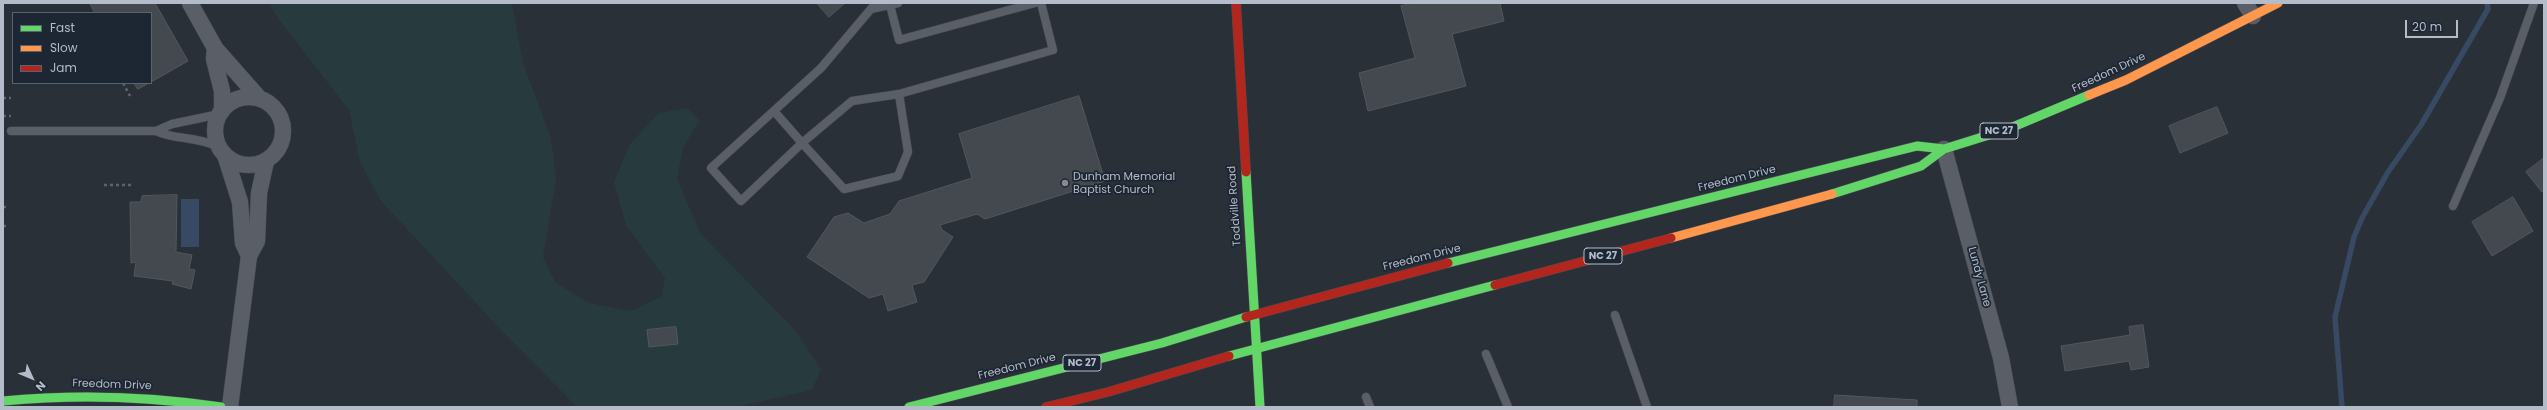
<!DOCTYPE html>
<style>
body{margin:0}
#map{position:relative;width:2547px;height:410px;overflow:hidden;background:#2a3038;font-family:Poppins,sans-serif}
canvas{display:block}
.frame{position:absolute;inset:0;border:4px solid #b4bcc9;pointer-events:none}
.legend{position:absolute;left:12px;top:12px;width:140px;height:72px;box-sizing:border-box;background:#1d2633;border:1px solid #59626f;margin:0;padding:5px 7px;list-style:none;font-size:12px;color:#b4bcc9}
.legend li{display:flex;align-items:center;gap:8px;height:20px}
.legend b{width:20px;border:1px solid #59626f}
.north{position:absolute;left:12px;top:358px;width:40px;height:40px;-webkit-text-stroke:3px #1d2633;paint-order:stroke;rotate:134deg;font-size:11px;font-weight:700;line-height:16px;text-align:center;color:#b4bcc9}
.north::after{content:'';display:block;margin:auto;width:14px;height:18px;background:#b4bcc9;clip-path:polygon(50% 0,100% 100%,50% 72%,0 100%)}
.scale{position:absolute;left:2405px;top:20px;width:53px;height:18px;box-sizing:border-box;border:2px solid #b4bcc9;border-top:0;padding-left:5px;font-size:12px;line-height:14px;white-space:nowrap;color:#b4bcc9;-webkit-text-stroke:3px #1d2633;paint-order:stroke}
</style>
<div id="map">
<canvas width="2547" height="410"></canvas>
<div class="frame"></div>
<ul class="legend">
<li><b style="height:5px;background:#63d668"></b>Fast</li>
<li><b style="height:5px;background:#ff974d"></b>Slow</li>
<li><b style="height:5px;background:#b3261e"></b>Jam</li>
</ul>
<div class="north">N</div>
<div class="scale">20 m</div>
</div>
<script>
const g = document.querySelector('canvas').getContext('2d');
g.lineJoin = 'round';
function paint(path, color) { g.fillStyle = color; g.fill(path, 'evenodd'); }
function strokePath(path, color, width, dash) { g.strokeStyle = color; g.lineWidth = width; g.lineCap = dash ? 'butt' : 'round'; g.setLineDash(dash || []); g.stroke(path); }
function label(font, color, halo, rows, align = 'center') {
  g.font = font + ' Poppins,sans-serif'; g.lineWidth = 3.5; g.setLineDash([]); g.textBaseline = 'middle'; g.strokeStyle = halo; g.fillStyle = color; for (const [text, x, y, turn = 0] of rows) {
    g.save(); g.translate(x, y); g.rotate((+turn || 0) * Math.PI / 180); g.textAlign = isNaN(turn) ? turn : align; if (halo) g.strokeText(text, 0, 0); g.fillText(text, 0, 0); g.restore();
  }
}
paint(new Path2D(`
 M269 3H512L523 63 551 138 556 179 543 257 555 282 589 303 631 311 662 296 665 278 626 225 614 182 630 144 659 113 687 108 700 121 683 147 677 178 700 233 795 330 821 369 812 390 736 407H577L501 330 381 201 360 162 349 110 277 17Z`), '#273a3e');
paint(new Path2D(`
 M181 199H199V247H181Z`), '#384963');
strokePath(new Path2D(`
 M2342 407 2335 317 2354 237 2362 218 2388 172 2421 125 2488 9 2487 3`), '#384963', 5.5);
const building = new Path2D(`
 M90 3H155L188 61 151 82V13H95Z
 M817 3H845L829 17Z
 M1413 3H1500L1504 21 1452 34 1466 86 1368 111 1359 73 1415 58 1401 6Z
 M134 83H149L138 89Z
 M1079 96 1105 181 985 219 977 214 940 225 942 230 953 237 924 282 912 285 917 302 888 311 883 294 869 298 807 257 834 217 848 213 864 223 890 214 899 201 972 178 959 134Z
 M2217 107 2228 133 2180 153 2169 126Z
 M2544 158V190L2542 192 2526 172Z
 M177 195 176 252 192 255 189 269 195 270 191 289 172 284 173 281 134 276 136 262 131 263 130 202H141L142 196Z
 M2513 197 2533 231 2492 256 2472 222Z
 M2143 325 2149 367 2131 370 2129 361 2065 371 2061 346 2130 335 2129 327Z
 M676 327 678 344 649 347 647 330Z
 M1835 395 1917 400V407H1834Z`);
paint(building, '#444950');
strokePath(building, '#52575f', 1);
const lane = new Path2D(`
 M876 3 821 68 711 168 741 201 802 143 844 189 898 176 908 152 899 94 1053 50 1041 3
 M890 5 899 40 1035 3
 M871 9 898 3
 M774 111 802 143 852 101 899 94
 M11 131H156L172 124 220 114
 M156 131C174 140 197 136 219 147
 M2453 206 2500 98 2534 3
 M1615 315 1647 407
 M1486 354 1508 407
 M1366 397 1370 407`);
const street = new Path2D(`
 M190 3 215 48 260 99
 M2245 3 2253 16
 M215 48 214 59 222 91V111
 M215 131a34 34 0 1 1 68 0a34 34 0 1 1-68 0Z
 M1944 149 2001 358 2010 407
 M226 158 240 202 243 243 249 256
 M230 407 249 256 257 241 259 193 266 161`);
const fast = new Path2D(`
 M1246 172 1260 407
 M1832 194 1921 166 1944 149 2008 129 2089 95
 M1448 263 1917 146 1944 149
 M1229 356 1495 285
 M3 401C76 394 148 396 221 407
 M909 407 1162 343 1246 317`);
const slow = new Path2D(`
 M2089 95 2126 80 2278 3
 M1671 238 1832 194`);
const jam = new Path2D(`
 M1236 3 1246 172
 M1495 285 1671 238
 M1246 317 1448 263
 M1046 407 1108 392 1229 356`);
strokePath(lane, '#484c53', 9);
strokePath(street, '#484c53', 17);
strokePath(fast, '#484c53', 10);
strokePath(slow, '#484c53', 10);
strokePath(jam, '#484c53', 10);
strokePath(new Path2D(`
 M123 83 130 96
 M3 98H11
 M3 116H11
 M104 185H133
 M3 207H8
 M3 226H7`), '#5d636a', 2.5, [3, 3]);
strokePath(lane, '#5a5e66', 8);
strokePath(street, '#5a5e66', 16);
strokePath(fast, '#63d668', 9);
strokePath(slow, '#ff974d', 9);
strokePath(jam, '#b3261e', 9);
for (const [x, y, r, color] of [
 [1065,183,4,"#848b96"]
]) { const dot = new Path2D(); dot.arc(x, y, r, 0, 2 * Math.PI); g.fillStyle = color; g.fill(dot); strokePath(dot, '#1d2633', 1.5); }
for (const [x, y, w] of [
 [1999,131,38],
 [1603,256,38],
 [1082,363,38]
]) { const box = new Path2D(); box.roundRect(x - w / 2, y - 8, w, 16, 3); g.fillStyle = '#1d2633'; g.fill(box); strokePath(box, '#b4bcc9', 1); }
label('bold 10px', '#b4bcc9', null, [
 ["NC 27",1999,131],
 ["NC 27",1603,256],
 ["NC 27",1082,363]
]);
label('11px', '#b4bcc9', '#1d2633', [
 ["Freedom Drive",2109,73,-25],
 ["Freedom Drive",1737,179,-14],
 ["Toddville Road",1235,206,-94],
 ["Freedom Drive",1422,258,-14],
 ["Lundy Lane",1979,277,75],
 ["Freedom Drive",1017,367,-14],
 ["Freedom Drive",112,385,2]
]);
label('11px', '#b4bcc9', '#1d2633', [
 ["Dunham Memorial",1073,177],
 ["Baptist Church",1073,190]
], 'left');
</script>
